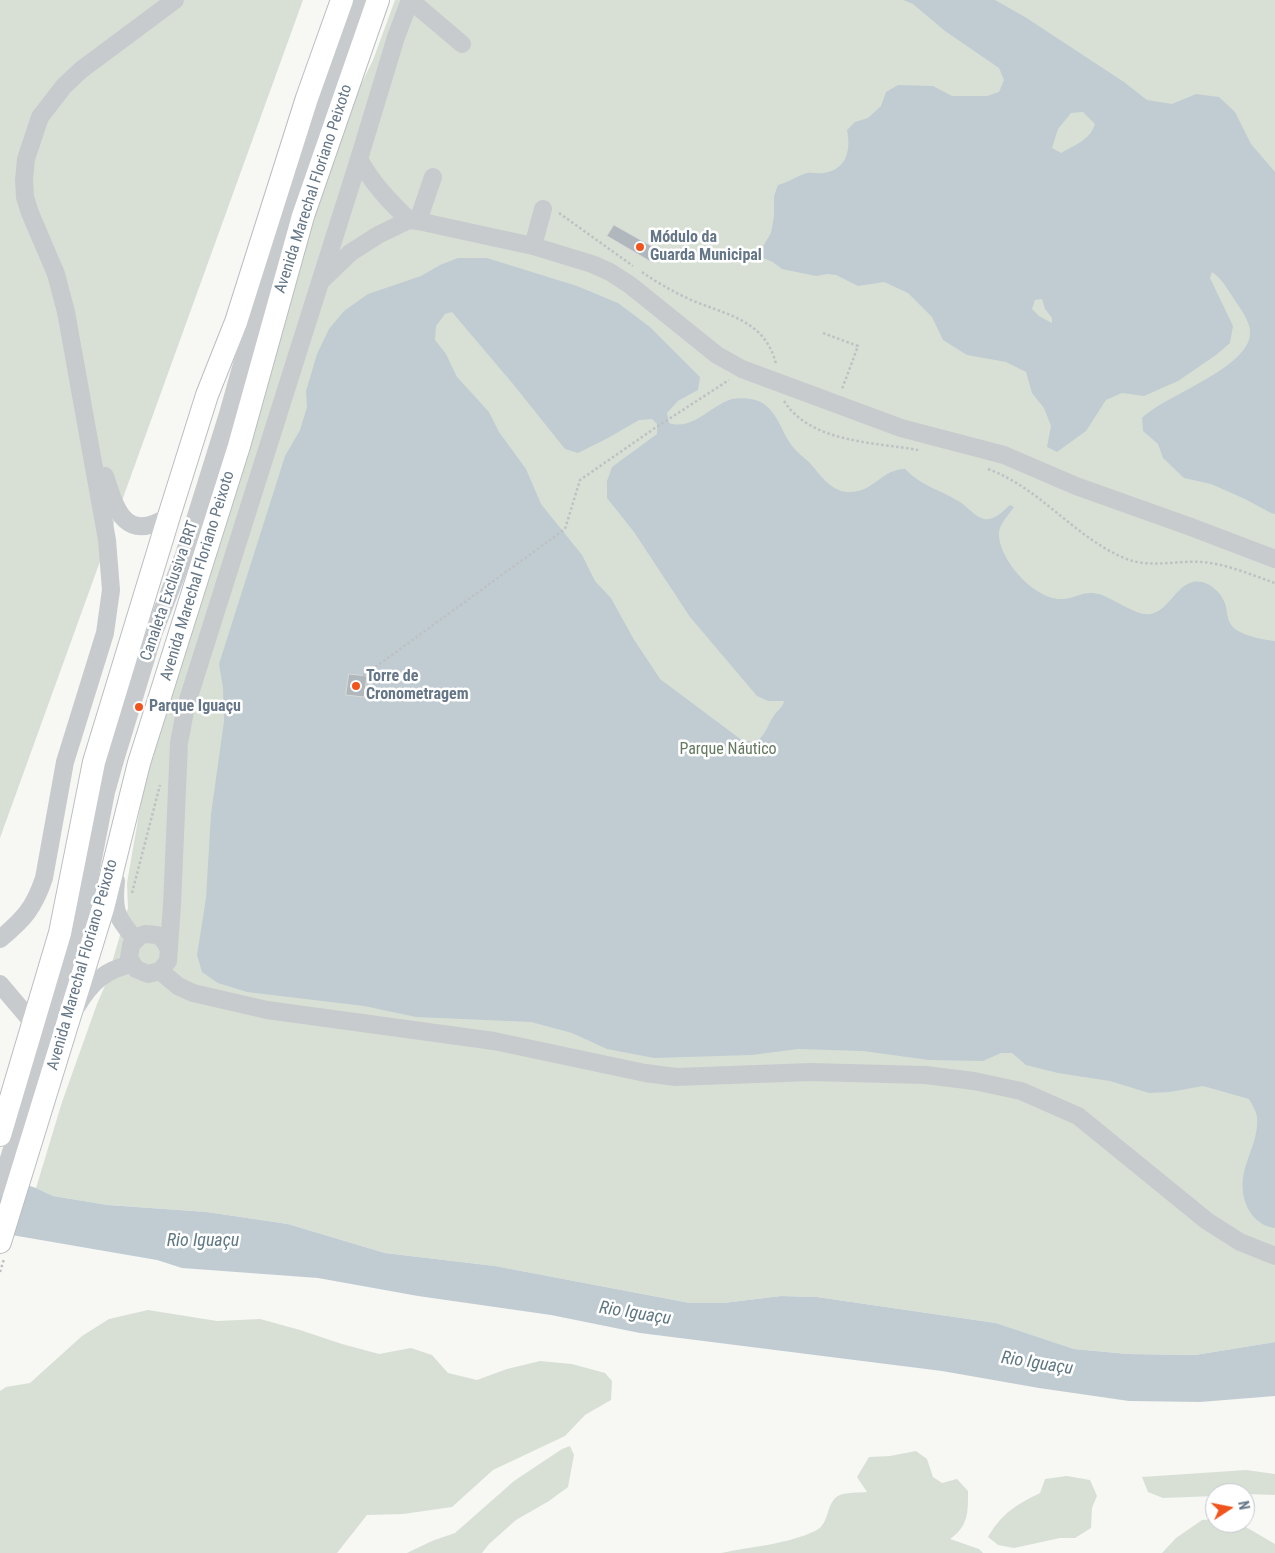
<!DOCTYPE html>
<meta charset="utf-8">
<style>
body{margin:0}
#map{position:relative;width:1275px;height:1553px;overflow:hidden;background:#f7f7f4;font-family:"Roboto Condensed",sans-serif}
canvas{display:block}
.north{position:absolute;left:1205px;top:1483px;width:50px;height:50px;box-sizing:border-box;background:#fff;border:1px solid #c1c8cf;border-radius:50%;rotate:79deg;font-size:14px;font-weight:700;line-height:20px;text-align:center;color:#647687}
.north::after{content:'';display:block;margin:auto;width:18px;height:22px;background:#f0541c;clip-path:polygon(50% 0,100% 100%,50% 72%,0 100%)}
</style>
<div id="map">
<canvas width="1275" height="1553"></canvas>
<div class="north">N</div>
</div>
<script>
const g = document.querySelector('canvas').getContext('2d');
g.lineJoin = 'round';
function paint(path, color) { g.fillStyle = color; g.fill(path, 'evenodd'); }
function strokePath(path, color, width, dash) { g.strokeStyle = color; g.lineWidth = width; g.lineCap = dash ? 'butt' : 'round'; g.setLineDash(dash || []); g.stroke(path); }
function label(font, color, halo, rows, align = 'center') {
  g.font = font + ' "Roboto Condensed",sans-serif'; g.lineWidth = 5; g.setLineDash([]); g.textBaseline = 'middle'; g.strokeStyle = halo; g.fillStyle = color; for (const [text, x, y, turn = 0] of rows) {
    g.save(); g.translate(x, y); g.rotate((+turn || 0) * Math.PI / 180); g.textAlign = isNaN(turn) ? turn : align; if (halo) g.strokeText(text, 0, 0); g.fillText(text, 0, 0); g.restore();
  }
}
paint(new Path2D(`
 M0 0H303L0 838Z
 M395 0H1275V1342L1195 1355 1128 1354 1074 1349 996 1323 817 1297 781 1296 723 1303H690L495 1266 385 1253 288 1224 207 1212 108 1205 53 1196 36 1188 62 1102 97 1004 106 983 128 908 127 883 144 785 296 274 350 107 373 60Z
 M148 1310 217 1321 260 1319 300 1330 342 1344 379 1354 411 1348 432 1355 448 1373 477 1380 507 1369 540 1361 572 1364 605 1373 612 1381 611 1400 585 1415 565 1436 493 1470 452 1507 403 1514 367 1515 337 1553H0V1391L6 1387 30 1383 82 1336 109 1319Z
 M570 1446 574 1455 568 1487 549 1501 516 1520 489 1544 482 1553H407L432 1541 455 1533 514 1481 562 1449Z
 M916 1451 927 1459 933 1477 942 1483 957 1479 968 1491C968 1511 969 1526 950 1539L979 1549 983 1553H721C750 1547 788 1544 815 1531 831 1524 825 1501 840 1495 848 1492 859 1493 867 1492L857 1477 869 1457 890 1456Z
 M1246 1470 1275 1474V1495L1215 1493V1496L1163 1498 1148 1492 1142 1477Z
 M1067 1476 1090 1480 1097 1496 1092 1508 1091 1528 1075 1538H1060L1014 1548 998 1545 988 1537C1002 1513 1016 1505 1040 1493L1045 1479Z
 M1215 1519V1523H1239L1275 1544V1553H1162L1176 1538 1202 1520Z`), '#d8e0d5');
paint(new Path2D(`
 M903 0H995L1025 17 1124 82 1147 100 1172 104 1196 94 1219 97 1235 112 1251 144 1275 172V514L1271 513 1245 499 1211 484 1184 478 1163 458 1158 444 1143 431 1142 418C1165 395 1250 368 1250 333 1251 325 1243 312 1238 305 1230 294 1224 280 1212 272L1210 278 1233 326 1230 343 1216 355 1178 381 1144 396 1122 393 1106 400 1086 431 1057 452 1047 447 1051 426 1044 408 1032 393 1026 372 1006 362 967 355 943 340 932 317 908 293 884 282 858 286 836 275 827 274 816 276 782 269 773 262 763 258 762 248 771 233 774 216V196L778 185C789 182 797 176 807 173 812 172 818 174 823 173 847 170 851 150 847 130L855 122 868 118 881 106 886 92 898 85 933 86 952 96H987L999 92 1004 80 999 68 945 31 913 4ZM1083 112 1095 124C1090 140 1075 145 1061 153L1052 148 1058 129 1071 113ZM1042 299 1045 309 1052 318V323L1039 316 1032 309 1035 300Z
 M458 258H487L577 286 618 303 650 327 700 377 698 390 678 401 667 413 669 423C693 431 711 405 732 399 737 398 746 398 751 399 776 403 779 429 792 446 797 452 803 457 809 462 820 474 829 490 847 492 873 494 881 469 905 469 920 485 940 490 958 501 966 505 975 517 984 519 994 521 1003 511 1010 505L1014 507C1009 514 999 525 999 533 998 559 1035 601 1063 599 1077 598 1083 590 1099 594 1112 598 1133 613 1145 614 1169 617 1177 576 1202 582 1211 584 1220 592 1224 601 1228 609 1226 619 1232 626 1239 635 1264 640 1275 641V1228C1251 1225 1240 1200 1243 1178 1246 1157 1259 1139 1257 1117 1256 1111 1252 1104 1249 1099L1203 1086 1170 1092 1149 1093 1110 1081 1058 1073 1026 1065 1012 1053H1001L983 1061 929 1060 863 1051 798 1049 752 1055 654 1058 607 1049 572 1033 531 1022 416 1017 364 1006 247 992 218 983 202 972 197 955 206 898 211 814 224 721 223 688 219 664 285 456 300 430 307 407 306 391 317 354 329 329 344 311 368 294 421 276 440 265ZM452 312 513 384 565 449 578 453 608 438 639 420 652 419 657 424V434L612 467 607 481V498L634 532 690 617 757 696 768 701H784C783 707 779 709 775 714 767 725 768 732 756 742L743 741 660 679 633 638 611 598 595 581 582 555 541 504 526 469 499 432 489 412 457 377 446 354 435 340 436 326 445 314Z
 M0 1176 36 1188 53 1196 108 1205 207 1212 288 1224 385 1253 495 1266 690 1303H723L781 1296 817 1297 996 1323 1074 1349 1128 1354 1195 1355 1275 1342V1396L1200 1402 1129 1401 1039 1388 942 1371 640 1333 551 1315 418 1296 318 1278 182 1268 157 1260 0 1233Z`), '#c1ccd2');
const building = new Path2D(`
 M614 225 660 251 653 263 607 236Z
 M349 674 367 676 364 697 346 695Z`);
paint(building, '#b0b7bd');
strokePath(building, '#d9d9d6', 1);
const major = new Path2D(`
 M0 1135 60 933 94 762 169 516 207 395 236 322 307 98 342 0
 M0 1242 103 908 139 763 239 446 303 216 378 0`);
strokePath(major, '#babec2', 24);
strokePath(new Path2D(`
 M559 213 633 266
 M642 272C656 282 672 291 689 299 725 315 765 319 776 364
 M823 333 858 346 842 389
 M784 401C811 443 874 442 918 450
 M988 469C1040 488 1073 536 1124 558 1150 569 1175 560 1202 562 1227 564 1252 575 1275 583
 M363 676 565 529 580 480 655 428 729 380
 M132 893 160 785
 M0 1272 4 1259`), '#bec1c3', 2.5, [2.5, 2.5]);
strokePath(new Path2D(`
 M410 0 462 44
 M359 159C372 183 389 201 409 220
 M418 221 433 177
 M533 246 543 209
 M322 280 350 253 378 235 409 220 418 221 533 246 592 264 610 272 630 285 717 355 742 369 901 428 1004 455 1076 486 1191 527 1275 559
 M105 476C116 510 125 544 169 516
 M116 881C113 910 116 917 135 939
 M0 939C24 919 34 908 44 878L65 762 105 633 111 590 107 540 66 312 56 274 30 213 25 197 24 180 26 159 40 117 64 86 81 70 175 0
 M169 949 162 938 157 935 145 934 140 936 131 945 129 958 136 969 148 974 160 971 168 961 172 905 179 743 186 706 359 159 396 37 410 0
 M160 971 178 986 193 993 267 1010 494 1041 645 1073 676 1077 811 1072 925 1075 974 1081 1021 1091 1078 1116 1207 1221 1240 1242 1275 1256
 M0 984 33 1023
 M77 1006C91 983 104 970 132 964
 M0 1188 79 930 106 792 115 760 154 632 184 555 228 414 271 261 359 0`), '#c7cbce', 18);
strokePath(major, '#fff', 22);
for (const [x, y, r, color] of [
 [640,247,5,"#f0541c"],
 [356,686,5,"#f0541c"],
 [139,707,5,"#f0541c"]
]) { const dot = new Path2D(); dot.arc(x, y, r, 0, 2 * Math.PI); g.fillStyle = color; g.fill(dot); strokePath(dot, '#fff', 2); }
label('16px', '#647687', '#fff', [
 ["Avenida Marechal Floriano Peixoto",314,189,-72],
 ["Avenida Marechal Floriano Peixoto",198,576,-73],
 ["Canaleta Exclusiva BRT",170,591,-71],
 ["Avenida Marechal Floriano Peixoto",83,965,-74]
]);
label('bold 16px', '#647687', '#fff', [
 ["Módulo da",650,238],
 ["Guarda Municipal",650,256],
 ["Torre de",366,677],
 ["Cronometragem",366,695],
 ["Parque Iguaçu",149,707]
], 'left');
label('16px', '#64795f', '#fff', [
 ["Parque Náutico",728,750]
]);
label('italic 18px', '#607883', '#fff', [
 ["Rio Iguaçu",203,1241],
 ["Rio Iguaçu",635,1314,9],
 ["Rio Iguaçu",1037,1364,9]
]);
</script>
